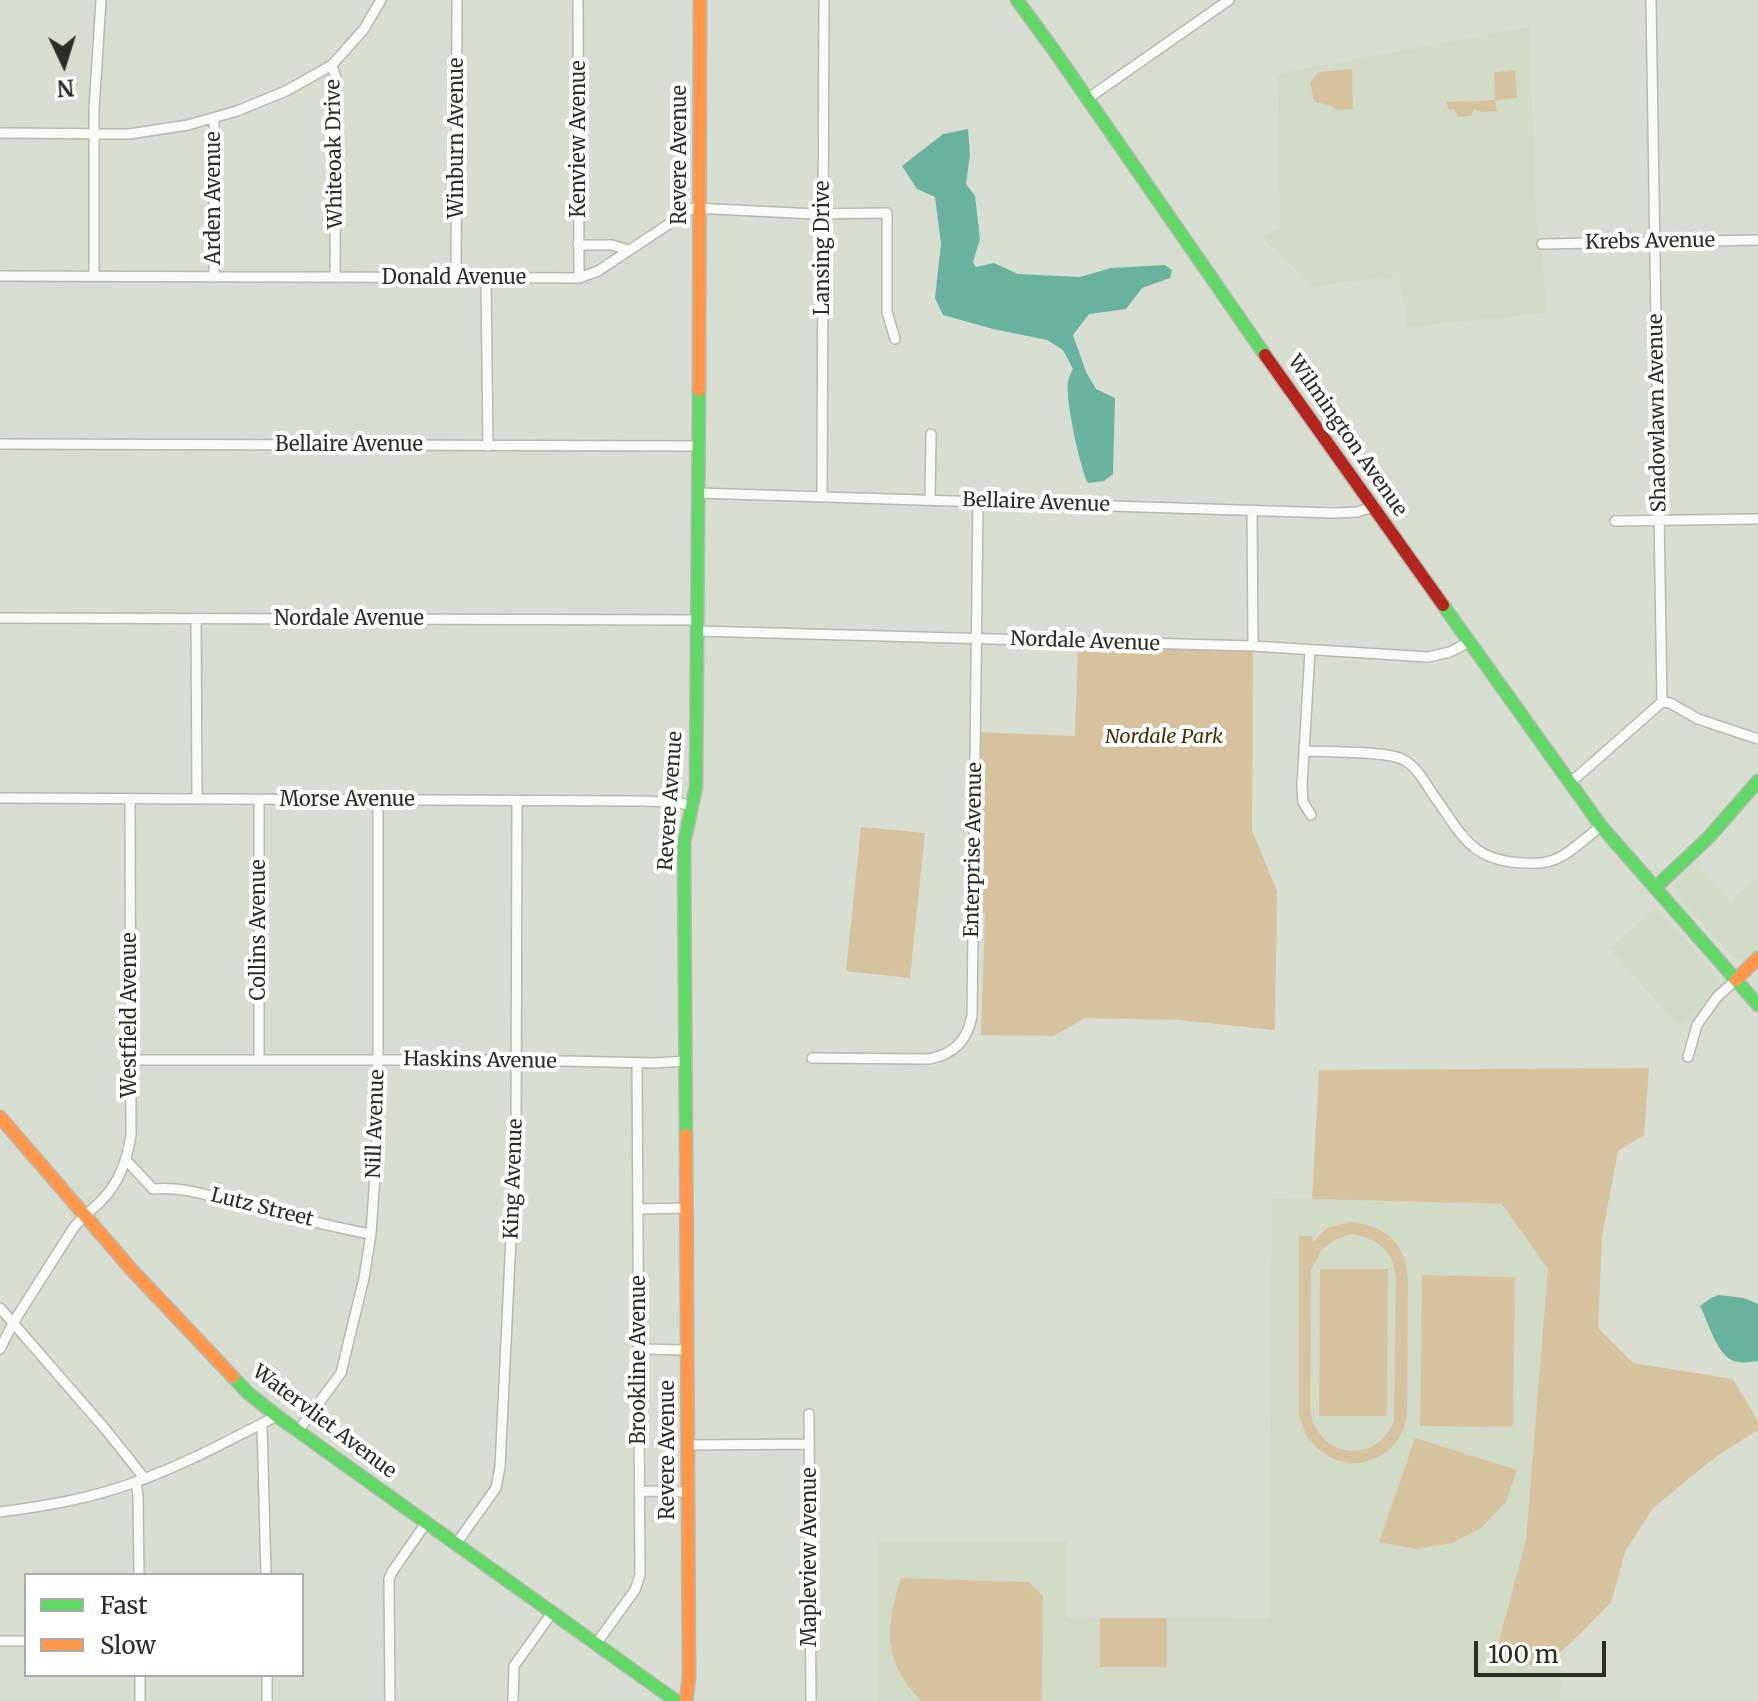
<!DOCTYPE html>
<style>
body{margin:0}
#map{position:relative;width:1758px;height:1701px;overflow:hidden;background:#d8ddd2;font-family:Merriweather,serif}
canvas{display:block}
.legend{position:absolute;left:24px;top:1573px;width:280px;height:104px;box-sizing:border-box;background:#fff;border:2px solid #aaaba8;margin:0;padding:10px 14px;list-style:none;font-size:24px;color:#2a2e26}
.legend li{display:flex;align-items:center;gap:16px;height:40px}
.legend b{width:40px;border:2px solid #aaaba8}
.north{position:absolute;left:24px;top:24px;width:80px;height:80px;-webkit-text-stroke:6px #fff;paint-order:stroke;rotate:176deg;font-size:22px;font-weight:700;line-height:32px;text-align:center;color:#2a2e26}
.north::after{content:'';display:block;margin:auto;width:28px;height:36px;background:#2a2e26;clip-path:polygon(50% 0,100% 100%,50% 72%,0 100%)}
.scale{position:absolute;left:1474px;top:1641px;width:132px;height:36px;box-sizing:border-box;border:4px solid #2a2e26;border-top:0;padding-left:10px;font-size:24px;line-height:28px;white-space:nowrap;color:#2a2e26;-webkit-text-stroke:6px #fff;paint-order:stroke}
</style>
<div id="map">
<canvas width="1758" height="1701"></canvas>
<ul class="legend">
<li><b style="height:10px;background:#63d668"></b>Fast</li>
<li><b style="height:10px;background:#ff974d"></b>Slow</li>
</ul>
<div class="north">N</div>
<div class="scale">100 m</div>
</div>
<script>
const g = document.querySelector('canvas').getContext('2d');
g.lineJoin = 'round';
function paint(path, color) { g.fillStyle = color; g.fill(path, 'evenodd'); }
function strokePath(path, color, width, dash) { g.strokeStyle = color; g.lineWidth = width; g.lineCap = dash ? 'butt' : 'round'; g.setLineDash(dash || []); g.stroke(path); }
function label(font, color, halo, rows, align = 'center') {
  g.font = font + ' Merriweather,serif'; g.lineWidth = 8; g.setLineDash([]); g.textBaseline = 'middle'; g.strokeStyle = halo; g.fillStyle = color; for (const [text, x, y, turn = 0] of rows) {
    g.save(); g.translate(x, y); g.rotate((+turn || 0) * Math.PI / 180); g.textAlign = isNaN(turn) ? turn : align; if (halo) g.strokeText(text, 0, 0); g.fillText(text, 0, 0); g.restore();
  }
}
paint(new Path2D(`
 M1529 27 1537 237 1542 244 1546 313 1408 327 1399 276 1312 286 1262 237 1280 228 1278 74Z
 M1693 864 1731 901 1753 881 1758 886V950L1745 960 1733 958 1678 897 1675 890 1677 879Z
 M1656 907 1718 977 1721 984 1719 990 1679 1026 1609 949Z
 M1272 1198 1502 1204 1577 1208 1560 1701H877V1541H1066V1618L1269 1619Z`), '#d1dac6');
paint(new Path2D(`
 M1352 69 1353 109 1336 110 1329 105 1314 102 1310 83 1318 72Z
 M1515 70 1517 98 1495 100 1497 111 1481 112 1474 109 1471 116 1459 117 1454 109 1448 110 1447 102 1495 100 1494 72Z
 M1078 642 1253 646 1252 830 1277 891 1275 1030 1179 1020 1085 1018 1054 1036 981 1035 985 913 973 912 975 732 1075 736Z
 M861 827 925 833 910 978 846 971Z
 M1649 1068 1644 1135 1618 1151 1602 1237 1598 1328 1633 1363 1733 1379 1758 1421V1430L1717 1456 1653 1508 1626 1550 1611 1602 1572 1642 1543 1666 1494 1660 1526 1540 1548 1269 1502 1204 1312 1199 1319 1070Z
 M1351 1222C1388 1226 1406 1244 1408 1281L1407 1417C1393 1480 1313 1477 1299 1415V1236H1312L1313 1242 1327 1228ZM1352 1234C1376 1237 1393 1251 1396 1276L1394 1421C1375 1467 1317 1458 1310 1409L1311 1271 1322 1249 1336 1239Z
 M1320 1269H1388L1387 1416H1319Z
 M1422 1275 1515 1277 1513 1427 1420 1426Z
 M1415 1438 1517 1470 1506 1502 1480 1529 1452 1543 1416 1549 1379 1542Z
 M901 1578 1029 1582 1043 1596 1042 1701H921C883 1662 885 1627 901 1578Z
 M1100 1618H1167V1667H1100Z`), '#d6c39e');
paint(new Path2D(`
 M968 129 970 154 966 184 975 196 980 239 973 262 976 267 994 263 1018 274 1080 277 1111 268 1165 265 1172 270 1170 278 1142 288 1126 309 1089 314 1073 335 1086 372 1096 389 1115 398 1113 474 1104 481 1088 483C1080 467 1065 399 1068 381 1068 380 1072 370 1073 369L1063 350 1047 340 993 329 943 315 935 298 941 244 935 197 917 189 902 166 943 134Z
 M1719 1295 1744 1298 1758 1304V1361C1750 1362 1740 1364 1732 1360 1716 1353 1708 1321 1700 1306L1711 1298Z`), '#6ab2a0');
const street = new Path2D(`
 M578 0 579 278
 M332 65 336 78 335 277
 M1087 99 1229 0
 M214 119V276
 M0 133 129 134 188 125 237 111 286 91 332 65 364 29 381 0
 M1542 244 1758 240
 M578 245H612L628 250
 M0 276 579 278 598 271 693 208 815 214 887 213V312L895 339
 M94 276V110L101 0
 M456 277 457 0
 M486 279 488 446
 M0 444 698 446
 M698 493 1334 513 1357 512 1373 507
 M822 497 824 0
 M930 500 931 434
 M1252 510 1253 646
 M1615 521 1758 519
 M0 618 697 620
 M196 619 197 799
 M697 631 1253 646 1428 657 1450 652 1469 642
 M1310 651 1302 786 1303 802 1311 815
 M1662 702 1670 703 1698 719 1758 739
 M1305 751C1327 752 1385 751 1402 759 1417 766 1425 783 1434 796 1463 836 1471 862 1527 863 1540 864 1551 863 1562 856 1576 848 1588 836 1601 826
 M1569 782 1578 776 1662 702 1651 0
 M0 798 642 801 675 802 693 806
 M259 800V1060
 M1688 1057 1697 1025 1717 997 1736 980
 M812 1058 929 1059C954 1054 967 1041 972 1016L978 502
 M130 1060H517L654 1063 686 1061
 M126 1160 153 1189C183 1186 209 1196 238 1203 282 1214 326 1226 371 1234
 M638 1209 687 1208
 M0 1308 106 1430 145 1479
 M0 1349 13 1323 74 1227C83 1216 93 1209 102 1200 120 1181 127 1160 131 1135L130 799
 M639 1349 687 1350
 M809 1414 811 1701
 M262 1424 266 1575
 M298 1431 341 1373 364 1278 371 1234 378 1130V800
 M688 1445 809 1444
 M136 1482 138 1496 139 1575
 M640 1491 688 1492
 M0 1512C46 1506 94 1498 138 1481 186 1464 231 1439 277 1416
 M456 1544 496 1488 500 1467 516 1133 517 801
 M0 1641H26
 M596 1644 635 1590 640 1575 637 1063
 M140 1675V1701
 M267 1675V1701
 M390 1701 389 1579 392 1572 426 1523
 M513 1701 514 1666 552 1613`);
const fast = new Path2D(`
 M1017 0 1053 49 1265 355
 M1443 605 1601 826 1758 1005
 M1655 888 1709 837 1758 781
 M686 1135 684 843 696 787 699 390
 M233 1377 248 1393 277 1416 676 1701`);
const slow = new Path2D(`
 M699 390 700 0
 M1736 980 1758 958
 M0 1117 131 1269 233 1377
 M686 1135 689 1677 686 1701`);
const jam = new Path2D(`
 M1265 355 1443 605`);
strokePath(street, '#b5b9b0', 12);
strokePath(fast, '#b5b9b0', 15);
strokePath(slow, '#b5b9b0', 15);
strokePath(jam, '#b5b9b0', 15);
strokePath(street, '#f9faf8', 9);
strokePath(fast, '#63d668', 12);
strokePath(slow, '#ff974d', 12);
strokePath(jam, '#b3261e', 12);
label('20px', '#2a2e26', '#fff', [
 ["Winburn Avenue",457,138,-90],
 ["Kenview Avenue",579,139,-90],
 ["Whiteoak Drive",335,154,-91],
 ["Revere Avenue",680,155,-90],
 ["Arden Avenue",214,198,-90],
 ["Krebs Avenue",1650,242,-1],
 ["Lansing Drive",823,248,-90],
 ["Donald Avenue",454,278],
 ["Shadowlawn Avenue",1658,413,-91],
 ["Wilmington Avenue",1347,436,55],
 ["Bellaire Avenue",349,445],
 ["Bellaire Avenue",1036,503,2],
 ["Nordale Avenue",349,619],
 ["Nordale Avenue",1085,642,2],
 ["Morse Avenue",347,800],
 ["Revere Avenue",671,801,-86],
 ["Enterprise Avenue",974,850,-89],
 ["Collins Avenue",259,930,-90],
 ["Westfield Avenue",130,1015,-90],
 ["Haskins Avenue",480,1061,1],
 ["Nill Avenue",376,1124,-88],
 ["King Avenue",514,1179,-88],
 ["Lutz Street",262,1208,14],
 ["Brookline Avenue",639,1360,-90],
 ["Watervliet Avenue",324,1422,37],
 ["Revere Avenue",668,1450,-90],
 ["Mapleview Avenue",810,1557,-90]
]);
label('italic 20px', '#46300a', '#fff', [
 ["Nordale Park",1164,737]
]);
</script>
